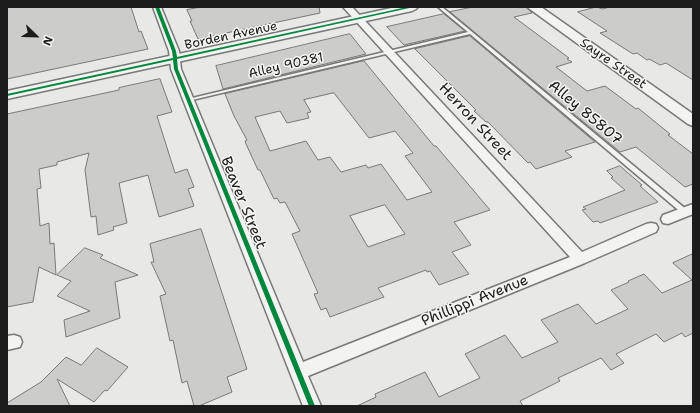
<!DOCTYPE html>
<style>
body{margin:0}
#map{position:relative;width:700px;height:413px;overflow:hidden;background:#e8e8e6;font-family:"Shantell Sans",sans-serif}
canvas{display:block}
.frame{position:absolute;inset:0;border:8px solid #1c1c1c;pointer-events:none}
.north{position:absolute;left:16px;top:16px;width:40px;height:40px;-webkit-text-stroke:3px #f6f6f2;paint-order:stroke;rotate:113deg;font-size:11px;font-weight:700;line-height:16px;text-align:center;color:#1c1c1c}
.north::after{content:'';display:block;margin:auto;width:14px;height:18px;background:#1c1c1c;clip-path:polygon(50% 0,100% 100%,50% 72%,0 100%)}
</style>
<div id="map">
<canvas width="700" height="413"></canvas>
<div class="frame"></div>
<div class="north">N</div>
</div>
<script>
const g = document.querySelector('canvas').getContext('2d');
g.lineJoin = 'round';
function paint(path, color) { g.fillStyle = color; g.fill(path, 'evenodd'); }
function strokePath(path, color, width, dash) { g.strokeStyle = color; g.lineWidth = width; g.lineCap = dash ? 'butt' : 'round'; g.setLineDash(dash || []); g.stroke(path); }
function label(font, color, halo, rows, align = 'center') {
  g.font = font + ' "Shantell Sans",sans-serif'; g.lineWidth = 3; g.setLineDash([]); g.textBaseline = 'middle'; g.strokeStyle = halo; g.fillStyle = color; for (const [text, x, y, turn = 0] of rows) {
    g.save(); g.translate(x, y); g.rotate((+turn || 0) * Math.PI / 180); g.textAlign = isNaN(turn) ? turn : align; if (halo) g.strokeText(text, 0, 0); g.fillText(text, 0, 0); g.restore();
  }
}
const building = new Path2D(`
 M7 7H131L139 32 141 31 148 49 7 79Z
 M201 7H319L320 13 198 39 190 21H192L187 10Z
 M473 7H526L532 13 514 17 569 58 567 59 572 62 556 67 587 91 605 86 636 109 638 108 670 134 668 135 693 154V184L685 187 636 147 620 152 450 12Z
 M597 7 602 9 610 7H693V80L666 63 660 65 649 59 647 60 637 53 633 54 600 33 607 31 578 12Z
 M444 14 465 31 404 45 387 27Z
 M350 34 366 54 223 89 216 66Z
 M470 36 595 142 565 151 572 157 536 169 530 162 528 163 488 122H486L474 111 476 110 415 49Z
 M364 61 434 146H436L490 210 454 222 471 245 452 252 469 274 439 285 430 271 427 272 426 270 378 288 384 297 330 317 326 308 321 310 314 294 318 293 292 234 300 231 285 202 280 203 277 198 274 199 260 170H258L246 144 245 141 247 140 234 116 225 94ZM334 93 369 138 395 131 413 153 405 156 432 192 407 200 381 164 368 168 366 165 341 172 330 157 318 160 306 141 270 151 255 117 280 111 287 123 309 118 307 113 311 112 304 100ZM385 205 405 234 368 247 350 216Z
 M160 79 172 112 157 116 175 173 187 169 194 187 188 189 194 206 159 217 148 175 119 183 127 223 113 227 114 230 98 235 96 216 91 217 85 170 89 153 57 162V165L39 169 41 188 37 189 40 226 49 223 50 244 54 243 56 275 39 267 33 302 7 307V114L119 90V88Z
 M620 166 642 185 640 186 658 202 600 223 598 221 593 222 582 210 586 209 583 207 625 190 611 178 613 177 607 171Z
 M201 229 247 369 227 377 232 392 199 406H194L187 381 182 383 173 340 170 341 160 296 166 294 151 262H154L150 244Z
 M85 248 103 255 100 258 138 275 115 282 120 318 66 337 64 320 90 311 57 296 71 281 57 275Z
 M693 254V333L685 337 682 333 664 342 656 334 616 354 624 363 611 370 601 358 558 378 560 381 520 401 523 406H357L376 397 375 394 425 372 439 397 480 378 465 354 505 335 522 358 558 342 541 320 578 304 596 324 628 309 611 290 629 282 628 281 644 274 662 293 692 280 673 263Z
 M97 348 128 367 107 391 105 390 94 402 57 379 70 406H7V403L41 382 66 357 81 365Z`);
paint(building, '#ccccca');
strokePath(building, '#787877', 1);
const lane = new Path2D(`
 M438 7H442L687 210 688 212 687 214H683L470 34 188 101 186 100 188 99 468 32Z`);
const street = new Path2D(`
 M153 7H161L179 51 181 69 303 362 570 257 343 7H352L582 252 646 224 651 223 656 224 658 228 656 232 585 263 308 376 321 406H303L171 69 169 51Z
 M693 204V214L668 224 663 223 661 219 663 215Z
 M14 335 20 337 22 342 20 347 7 350V336Z`);
const secondary = new Path2D(`
 M396 7H418L416 9 412 11 7 99V91Z
 M527 7H541L693 114V126L688 124Z`);
strokePath(lane, '#787877', 3);
strokePath(street, '#787877', 3);
strokePath(secondary, '#787877', 3);
paint(lane, '#f3f3f1');
paint(street, '#f3f3f1');
paint(secondary, '#f3f3f1');
paint(new Path2D(`
 M155 7H159L176 51 177 57 407 7H414L177 59 178 69 315 406H309L174 69 173 60 7 96V94L173 58 172 51Z`), '#00873e');
label('13px', '#1c1c1c', '#f6f6f2', [
 ["Borden Avenue",231,36,-12],
 ["Sayre Street",613,64,35],
 ["Alley 90381",286,66,-13]
]);
label('15px', '#1c1c1c', '#f6f6f2', [
 ["Alley 85807",585,113,40],
 ["Herron Street",475,122,47],
 ["Beaver Street",243,203,68],
 ["Phillippi Avenue",475,301,-22]
]);
</script>
